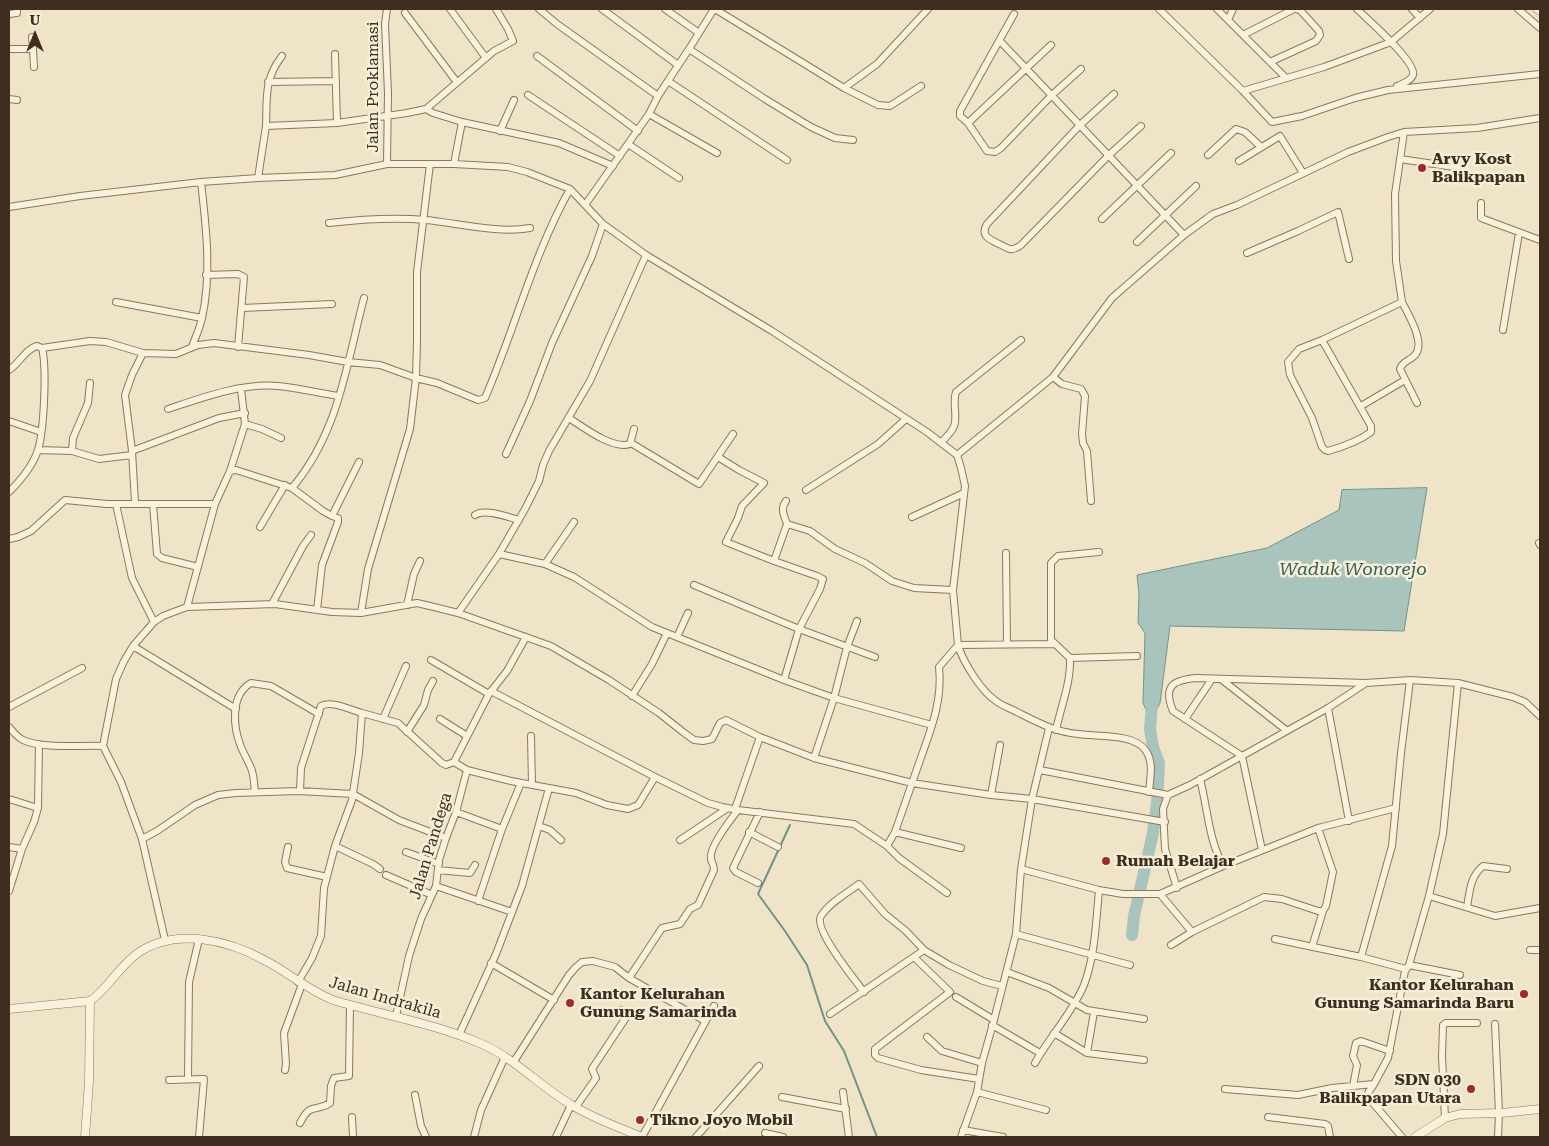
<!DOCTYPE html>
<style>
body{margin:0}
#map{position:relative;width:1549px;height:1146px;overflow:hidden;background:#f0e4c8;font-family:"Roboto Serif",serif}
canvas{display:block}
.frame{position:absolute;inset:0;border:10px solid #3d2e20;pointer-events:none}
.north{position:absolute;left:10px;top:10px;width:50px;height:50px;-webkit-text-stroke:4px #f7eed8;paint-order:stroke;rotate:0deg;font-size:14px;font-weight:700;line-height:20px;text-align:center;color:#3d2e20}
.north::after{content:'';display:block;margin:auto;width:18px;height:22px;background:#3d2e20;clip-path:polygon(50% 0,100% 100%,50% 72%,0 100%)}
</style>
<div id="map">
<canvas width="1549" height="1146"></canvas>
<div class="frame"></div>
<div class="north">U</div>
</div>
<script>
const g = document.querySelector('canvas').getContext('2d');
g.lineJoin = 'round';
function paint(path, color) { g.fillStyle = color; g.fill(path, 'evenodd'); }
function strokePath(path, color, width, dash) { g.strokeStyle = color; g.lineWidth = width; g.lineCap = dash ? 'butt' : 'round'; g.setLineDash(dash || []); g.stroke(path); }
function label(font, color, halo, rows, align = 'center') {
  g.font = font + ' "Roboto Serif",serif'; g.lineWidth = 5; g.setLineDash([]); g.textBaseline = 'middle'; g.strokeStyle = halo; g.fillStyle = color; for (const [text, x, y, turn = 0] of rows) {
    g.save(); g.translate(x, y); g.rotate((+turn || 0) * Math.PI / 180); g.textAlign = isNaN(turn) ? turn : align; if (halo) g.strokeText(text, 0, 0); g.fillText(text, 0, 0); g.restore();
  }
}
const water = new Path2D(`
 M1427 488 1404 631 1170 626 1160 703 1151 720 1143 703 1145 633 1138 623 1139 594 1137 575 1267 548 1339 510 1342 490Z`);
paint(water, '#a9c4bc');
strokePath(water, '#6f938a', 1);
strokePath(new Path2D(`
 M790 825 758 894 785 931 807 965 825 1021 844 1051 877 1137`), '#6f938a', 2);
strokePath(new Path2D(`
 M1132 935 1134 916 1153 833 1157 802 1159 763 1153 747 1150 729 1152 704`), '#a9c4bc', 12);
const minor = new Path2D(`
 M387 9 385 24 388 93 387 164
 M450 9 486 58
 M539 9 557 24 658 96
 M602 9 678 65
 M665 9 699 33
 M715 9 844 88 878 105 890 106 921 86
 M1159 9 1243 91 1272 122 1302 116 1355 98 1388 90 1540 74
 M1217 9 1286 78
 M1357 9C1367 19 1417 62 1413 75 1411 81 1402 84 1397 86
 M1412 9 1420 18
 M1518 9 1540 28
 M405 13 456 81
 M9 14 17 13V9
 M1228 20 1233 9
 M1243 35 1294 9
 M1000 41 1184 235
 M1051 45 968 123 987 151 995 152 1001 148 1052 95 1081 69
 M9 49H33L32 37
 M33 49 34 67
 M689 49 765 99 811 127 835 138 853 140
 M335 54 337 123
 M537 56 638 131
 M1270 62 1316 41 1320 35 1319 31 1300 10 1296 9
 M668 81 787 160
 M268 82 336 81
 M844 88 877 64 928 9
 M1243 91 1324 67 1391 42 1430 9
 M1114 94 1080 125 987 224C980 236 989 239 999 244 1002 245 1006 248 1010 249 1014 250 1018 247 1021 245L1109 155 1141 126
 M528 95 620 156
 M9 99 17 100
 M426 109 433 113 462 122 559 143 613 166
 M649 114 717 153
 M968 123 960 116V111L1014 14
 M266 126C267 98 264 79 282 56
 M500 131 514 100
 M628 144 679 178
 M1208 155 1236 129 1245 132 1261 147
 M1400 159 1461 168
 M1239 161 1280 136 1303 173
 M454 164 462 122
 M258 178 266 126 337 123 407 113 426 109 494 51 513 41 508 29 496 9
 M1481 203V218L1540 240
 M585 205 649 114 658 96 689 49 714 9
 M9 207 80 196 201 182 258 178 335 175 387 164H454L508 167 527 172 570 189 603 224
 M1102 219 1171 153
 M329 223C363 219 392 217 426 220 457 223 499 234 530 228
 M1137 242 1196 186
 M1247 253 1298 231 1338 212 1349 259
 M206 275 238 274 244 277 238 347
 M116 302 202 318
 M1402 302C1408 314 1426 343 1415 355 1410 361 1402 361 1400 369L1417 403
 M242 308 332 304
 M1503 330 1519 233
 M1322 340 1371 426V432C1359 441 1342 447 1328 451L1325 450 1322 447 1312 418 1290 375 1288 362 1299 349 1322 340 1402 302 1396 261 1395 194 1404 132
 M192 347C195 338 200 328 202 318 212 274 206 226 201 182
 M9 370C20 363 25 349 37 346L42 348 90 341 106 342 143 353 176 354 198 345 214 343 309 355 348 362 380 365 416 378 437 383 478 400 485 398C515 329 533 255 570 189
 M1053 377 1062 384 1081 389 1085 396 1082 434 1083 443 1087 451 1091 501
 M1361 406 1405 380
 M168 409C201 398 241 383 278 386 298 388 319 393 339 396
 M569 418C583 427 613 450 630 444L634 429
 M9 421 41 432
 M245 424 262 429 281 438
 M631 443 699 484 733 434
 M941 443C945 438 952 432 954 426 958 415 952 404 956 392L1021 340
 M38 450 72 451 99 459 132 455
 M72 451 73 438 88 403 90 383
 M132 451 219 418 245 413
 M506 454 530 401 552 343 592 256 603 224 646 255 772 331 927 432 957 455 961 468 965 486 953 590 958 645C963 662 981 691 996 701 1002 706 1010 708 1017 712 1037 722 1055 732 1078 734 1097 737 1135 733 1146 751 1154 763 1150 778 1149 792
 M957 455 1053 377 1112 298 1184 235 1213 214 1237 205 1348 152 1388 137 1404 132 1477 128 1540 118
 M718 457 739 470 764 483 742 506 738 518 726 542 774 561 817 576 823 579 820 589 799 629 784 680
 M230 471 236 470 292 488C339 432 346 366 364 298
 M292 488 323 511 332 516 359 462
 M806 490 878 444 906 419
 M9 492C20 481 33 465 38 450 44 430 47 368 42 348
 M786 501C780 509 784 515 787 524L810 531 835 549 865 563 892 581 914 588 953 590
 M135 503 132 451 125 395 132 375 143 353
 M116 504 132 578 154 622
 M153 504 157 554 162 558 198 567
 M475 515C484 508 508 517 519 520
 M912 517 964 493
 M260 527 285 485
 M9 539 18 537 31 531 65 500 107 504H215
 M1539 543 1540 545
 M1006 553 1007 644
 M499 554 525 509 539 481 543 465 549 451 590 381 646 255
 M774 561 787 524
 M545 564 574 522
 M694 585 799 629 875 657
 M272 604 303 546 311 535
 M407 605 414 574 420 561
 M187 607 215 504 230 471 245 424 241 389
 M317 610 322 565 338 522V518L332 516
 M361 613 368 569 410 429 416 378 417 342V272L430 164
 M458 613 499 554 545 564 574 577 652 627 784 680 834 698 932 725
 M526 637 507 671 489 694 454 762 467 770 511 781 576 793 607 805 628 809 638 805 655 777
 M677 637 688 613
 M133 646 236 709
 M1070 658 1137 656
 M431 660 489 694
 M1221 679 1286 730
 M1458 683 1443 834 1429 896 1495 916 1540 908
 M491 691 655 777 708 803 722 807 738 810 854 824 887 846 899 858 947 893
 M632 696 652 664 667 633
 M9 707 82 668
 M1328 708 1349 821
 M362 713 398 723 442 763 446 765 454 762
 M383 719 406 666
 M440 719 467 736
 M1185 719 1212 679
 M9 727C13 732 17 737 23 740 42 749 81 745 103 746
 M1056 730C1061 706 1071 683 1070 658L1051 640V563L1058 556 1099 552
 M407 732 424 705 428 690 433 681
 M531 736 532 785
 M814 758 834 698 847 647 857 621
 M1040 770 1168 795
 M1200 779C1208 810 1208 837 1223 866
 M255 792C254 784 254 775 251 768 248 761 244 754 241 747 233 727 230 695 251 683L271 686 319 714
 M991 795 1000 745
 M9 799 38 808
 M735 809 760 737
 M456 812 502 829
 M539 826 550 830 561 840
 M749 832 778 847
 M895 832 961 848
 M142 839 157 831 195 805 218 795 236 793 298 791 353 794 399 820 446 838
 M680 840 728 808
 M335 846 373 864 380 869
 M887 846 895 832C903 809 911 786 919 763 930 732 943 701 939 667L958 645 1055 644
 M9 847 22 849
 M288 847 285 862 287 868 327 877
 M1262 850 1242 756 1173 711C1163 687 1172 680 1196 678L1366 683 1410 680 1458 683 1513 697 1525 702 1540 716
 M406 852 439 864
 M1021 869 1099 890 1123 894H1160L1223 866 1318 828
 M438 870 470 873 475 865
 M386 875 432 895
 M758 883 736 872 733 868 760 812
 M436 886 512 912
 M1177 888 1165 849 1163 809 1168 795 1190 785 1328 708 1366 683
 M9 891 22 849 34 822 38 808 39 744
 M1160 894 1192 932 1264 897 1282 899 1318 911H1323L1326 906 1333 872 1318 828 1396 808
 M478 901 502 829 521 783
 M1467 907C1470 890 1470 877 1483 866L1507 869
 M1016 934 1130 965
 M1275 939 1361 957 1406 969
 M165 940 142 839 121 782 103 746 116 679 124 661 133 646 154 622 163 616 187 607 275 604 332 612 361 613 417 603 434 607 458 613 551 646 609 680 659 713 683 732 694 740 703 741 712 739 720 723 726 720 760 737 814 758 912 783 991 795 1032 799 1165 822
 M1171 945 1192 932
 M1312 947 1323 911
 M1530 950H1540
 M914 957 950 992 875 1049V1055L878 1058 921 1070 979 1079
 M1361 957 1392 846 1401 753 1410 680
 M491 963 554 1000
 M1409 965 1460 975
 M1007 972 1049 988 1087 1010 1144 1019
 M629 978 662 928 680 924 690 909 698 905 714 870C714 865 712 863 711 859 708 848 731 819 738 810
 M298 982 312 958 321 936 324 888 335 846 352 800 359 753 362 713C351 710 332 700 321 706L301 768 300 791
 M864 992C855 980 813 929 821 916 829 903 847 893 859 884L885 914 906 931 924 950 949 965 983 981 1002 986
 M956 997 994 1020
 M830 1014 924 950
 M396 1016 409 956 421 919 436 886 439 860 446 838 456 812 467 770
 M1495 1024 1499 1113 1498 1137
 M992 1025 1040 1053
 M1054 1033 1087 1053 1144 1060
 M459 1035 496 954 522 886 549 788
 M927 1037 942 1051 982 1063
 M1087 1053 1094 1012
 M513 1063 569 975 576 967 582 962 593 961 615 967 629 978 705 1021
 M1035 1063C1049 1038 1074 1010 1084 985 1095 956 1096 922 1099 890
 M285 1070 286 1064 284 1033 302 984
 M188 1079 189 982 199 939
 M169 1080 204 1079 199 1137
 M1374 1084 1368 1093 1372 1102 1402 1137
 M1353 1086 1357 1065 1353 1056 1356 1043 1361 1041 1390 1051
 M1225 1089 1298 1095 1332 1088 1374 1084 1388 1058 1405 971 1409 965 1429 896
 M843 1092 849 1137
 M977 1092 1046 1110
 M415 1095 421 1126 426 1137
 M782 1097 846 1109
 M575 1108 596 1078 592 1069 627 1016 628 1013 621 1010
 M352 1117 353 1137
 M1268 1117 1325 1124 1328 1126 1330 1137
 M1445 1118 1442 1056 1443 1025 1446 1023H1477
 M300 1123C311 1101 315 1113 330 1103L331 1086 334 1078 349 1076 350 1005
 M963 1130 1003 1137
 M765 1133 783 1137
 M474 1137 481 1110 505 1057
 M556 1137 571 1105
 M642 1137 714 1006
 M696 1137 759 1066
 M961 1137 977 1092 982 1063 994 1020 1016 934 1021 869 1032 799 1049 728`);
const tertiary = new Path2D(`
 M1537 9 1540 11
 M9 1009 90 1001C109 988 119 966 138 953 176 927 229 940 266 961 289 973 308 990 333 1000 382 1015 434 1023 482 1044 515 1059 540 1086 570 1104 592 1118 618 1127 642 1137
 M85 1137 89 1082 90 1001
 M1415 1137 1445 1118 1460 1114 1502 1113 1540 1109`);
strokePath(minor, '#8d765c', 8);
strokePath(tertiary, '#8d765c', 9);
strokePath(minor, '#faf1dc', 6);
strokePath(tertiary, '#faf1dc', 8);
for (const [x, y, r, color] of [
 [1422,168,5,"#9e2a2b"],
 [1106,861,5,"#9e2a2b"],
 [1524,994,5,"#9e2a2b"],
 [570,1003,5,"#9e2a2b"],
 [1471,1089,5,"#9e2a2b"],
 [640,1120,5,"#9e2a2b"]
]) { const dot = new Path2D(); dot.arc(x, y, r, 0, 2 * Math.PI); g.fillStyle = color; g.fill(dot); strokePath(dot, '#f7eed8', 2); }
label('16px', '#3d2e20', '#f7eed8', [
 ["Jalan Proklamasi",373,87,-90],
 ["Jalan Pandega",431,846,-73],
 ["Jalan Indrakila",385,998,16]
]);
label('bold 16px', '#3d2e20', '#f7eed8', [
 ["Arvy Kost",1432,159],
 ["Balikpapan",1432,177],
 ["Rumah Belajar",1116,861],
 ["Kantor Kelurahan",1514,985,"right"],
 ["Gunung Samarinda Baru",1514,1003,"right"],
 ["Kantor Kelurahan",580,994],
 ["Gunung Samarinda",580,1012],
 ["SDN 030",1461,1080,"right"],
 ["Balikpapan Utara",1461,1098,"right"],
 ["Tikno Joyo Mobil",650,1120]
], 'left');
label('italic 18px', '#2f5d5a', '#f7eed8', [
 ["Waduk Wonorejo",1353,570]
]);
</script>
